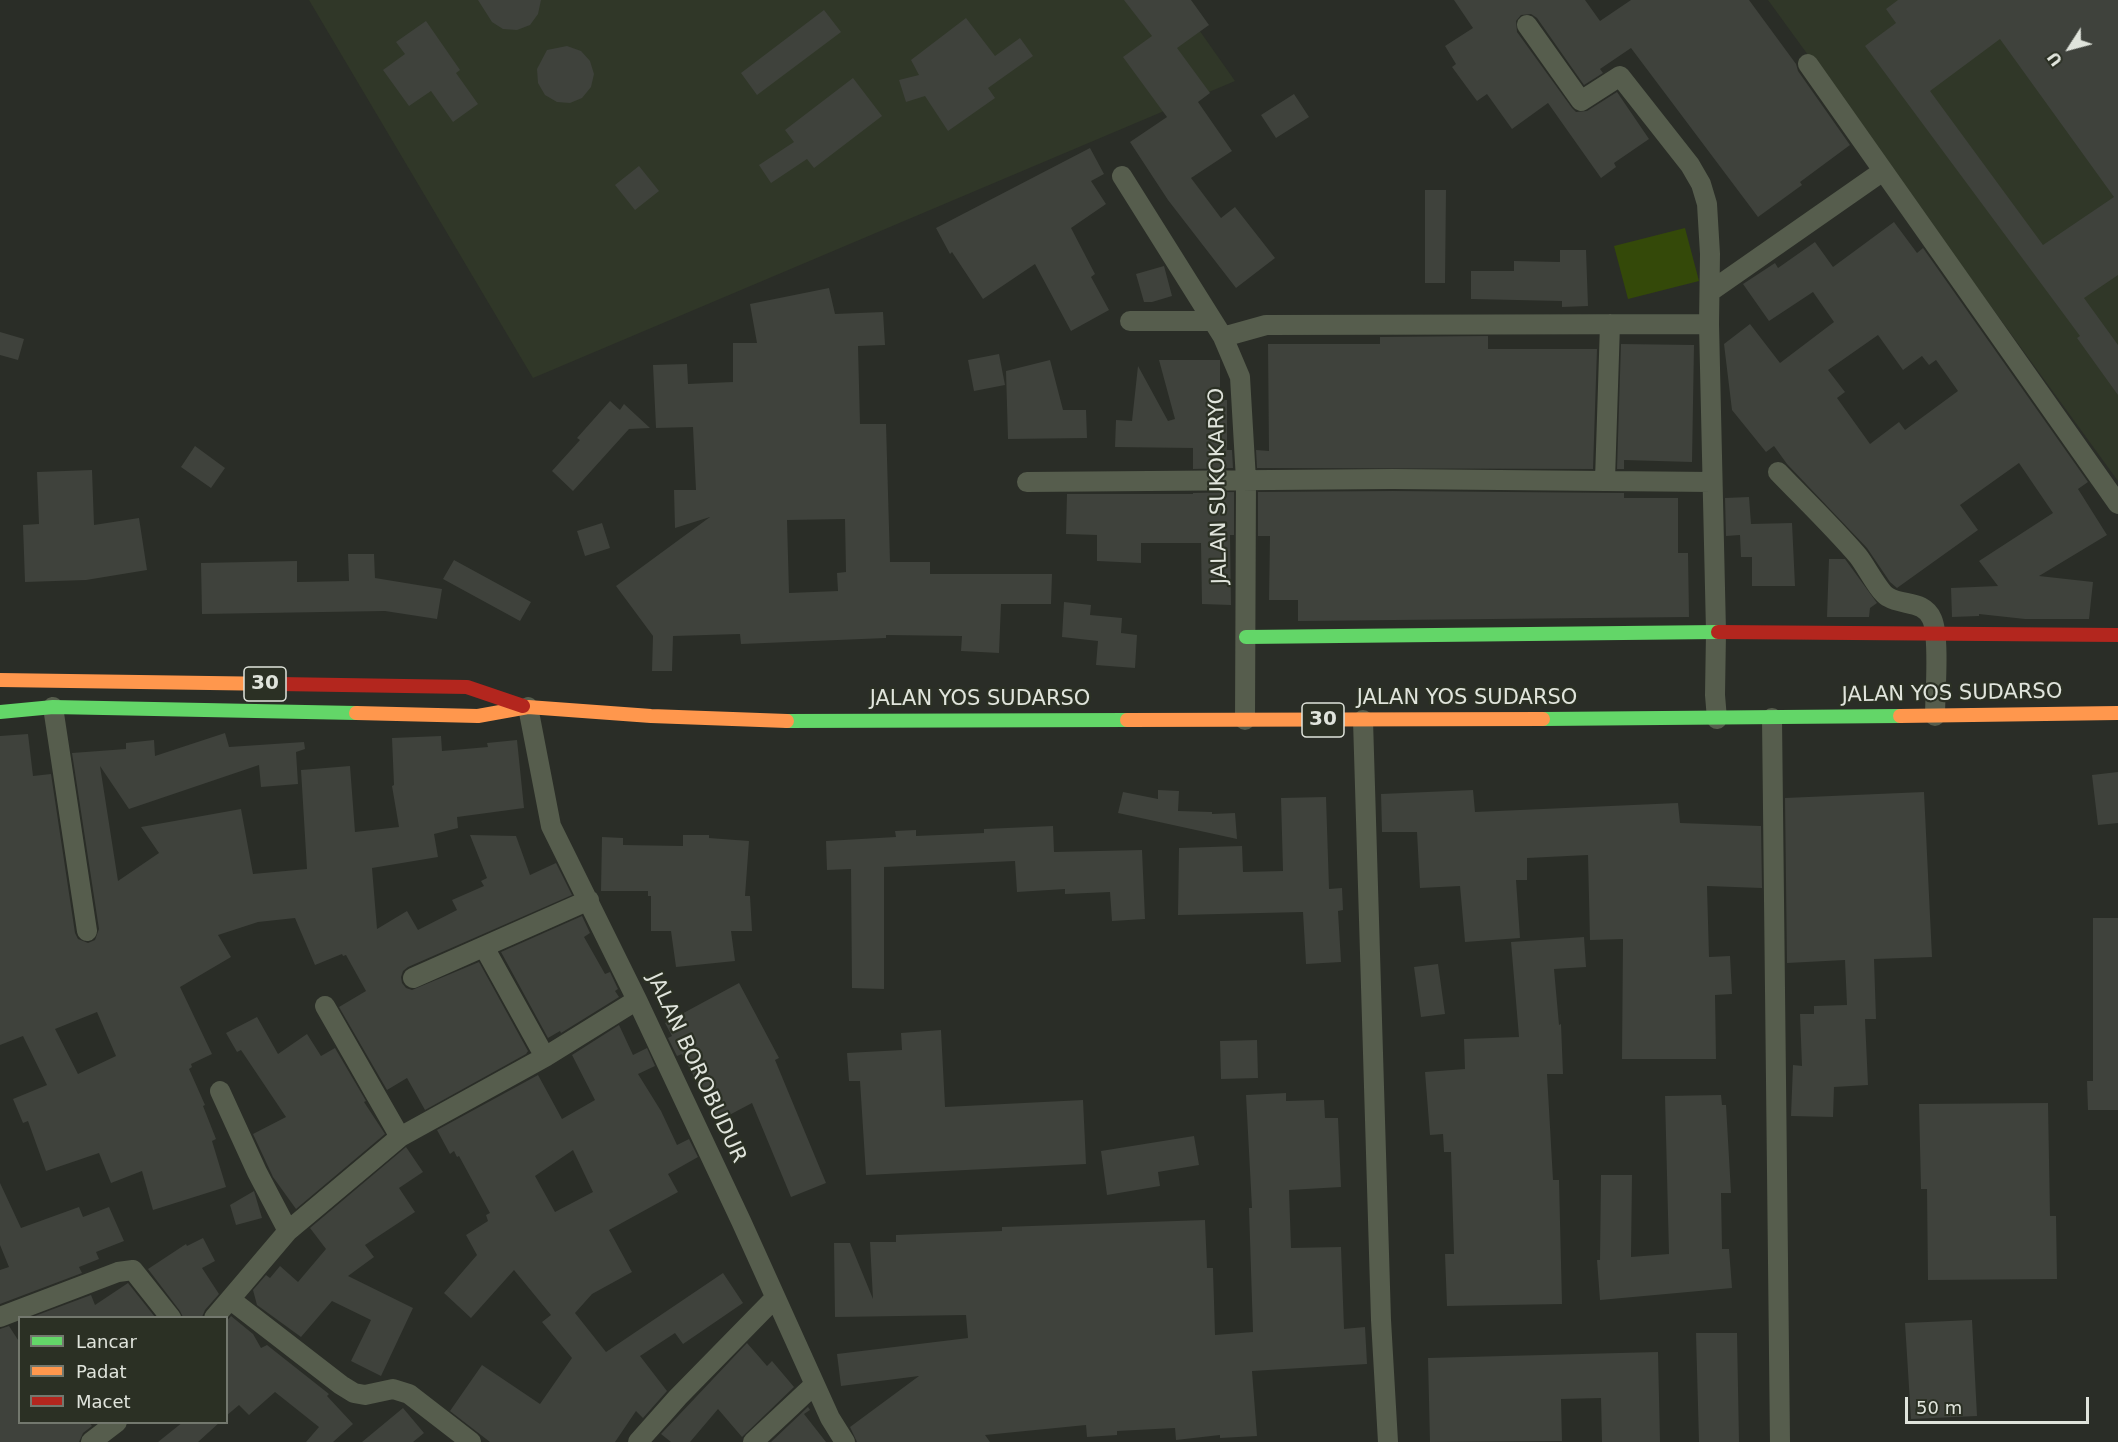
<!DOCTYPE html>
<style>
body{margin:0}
#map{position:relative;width:2118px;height:1442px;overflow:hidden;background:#2a2d27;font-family:"DejaVu Sans",sans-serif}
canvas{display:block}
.legend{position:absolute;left:18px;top:1316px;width:210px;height:108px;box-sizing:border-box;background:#2b3024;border:2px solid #73786e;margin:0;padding:8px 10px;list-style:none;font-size:18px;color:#e0e4dc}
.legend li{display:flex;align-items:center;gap:12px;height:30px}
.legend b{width:30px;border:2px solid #73786e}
.north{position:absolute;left:2040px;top:18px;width:60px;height:60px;-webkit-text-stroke:4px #2b3024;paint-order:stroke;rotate:234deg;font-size:16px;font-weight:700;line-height:24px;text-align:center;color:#e0e4dc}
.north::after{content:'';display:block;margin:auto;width:21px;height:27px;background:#e0e4dc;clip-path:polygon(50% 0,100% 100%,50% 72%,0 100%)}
.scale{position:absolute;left:1905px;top:1397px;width:184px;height:27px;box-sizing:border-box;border:3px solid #e0e4dc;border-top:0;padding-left:8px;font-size:18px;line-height:21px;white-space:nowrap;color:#e0e4dc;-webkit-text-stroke:4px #2b3024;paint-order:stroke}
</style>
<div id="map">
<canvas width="2118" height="1442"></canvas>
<ul class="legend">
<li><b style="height:8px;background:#63d668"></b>Lancar</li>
<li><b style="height:8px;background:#ff974d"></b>Padat</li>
<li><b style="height:8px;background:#b3261e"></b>Macet</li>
</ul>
<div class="north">U</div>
<div class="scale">50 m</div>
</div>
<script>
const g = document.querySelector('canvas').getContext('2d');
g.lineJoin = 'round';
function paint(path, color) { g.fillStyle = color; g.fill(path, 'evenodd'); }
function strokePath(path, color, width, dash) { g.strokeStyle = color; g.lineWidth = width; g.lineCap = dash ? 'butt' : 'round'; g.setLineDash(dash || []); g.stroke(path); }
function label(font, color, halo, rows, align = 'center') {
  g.font = font + ' "DejaVu Sans",sans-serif'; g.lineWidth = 4.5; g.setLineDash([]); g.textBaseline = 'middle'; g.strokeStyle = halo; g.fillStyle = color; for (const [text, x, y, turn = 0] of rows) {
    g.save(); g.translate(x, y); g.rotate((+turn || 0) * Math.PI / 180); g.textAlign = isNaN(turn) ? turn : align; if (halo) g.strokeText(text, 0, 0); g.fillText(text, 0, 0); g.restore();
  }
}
paint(new Path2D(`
 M309 0H1178L1235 81 533 378Z
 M1768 0H2118V481Z`), '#303728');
paint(new Path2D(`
 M1685 228 1699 281 1628 299 1614 246Z`), '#344909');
paint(new Path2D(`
 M478 0H541L538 14 530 25 517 30 503 29 492 22Z
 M1124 0H1191L1209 25 1177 48 1210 93 1198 102 1232 151 1191 178 1221 218 1235 207 1275 258 1236 288 1168 200 1130 142 1167 117 1123 57 1152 36Z
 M1454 0H1585L1600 21 1631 0H1749L1796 64 1798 71 1850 145 1800 182 1802 185 1758 217 1631 48 1600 69 1603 73 1584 85 1537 18 1531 14 1521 15 1516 21 1517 32 1572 108 1576 112 1587 111 1617 92 1649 139 1614 163 1616 167 1601 178 1548 103 1512 129 1487 94 1477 101 1452 67 1456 64 1445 46 1473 28Z
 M1898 0H2118V275L2084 298 2118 345V395L2077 338 2080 336 1865 46 1896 23 1886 9ZM2000 39 2114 197 2043 245 1930 91Z
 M824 10 841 32 757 95 741 73Z
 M966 18 995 56 1020 38 1033 56 988 88 995 98 948 131 925 96 906 102 899 80 919 75 911 60Z
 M426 21 460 70 456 73 478 104 453 122 431 91 409 106 383 70 405 54 396 42Z
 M567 46 581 51 590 61 594 74 591 87 582 98 570 103 557 102 545 95 538 83 537 69 547 50Z
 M853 78 882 116 814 168 807 159 771 183 759 165 794 142 785 130Z
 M1294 94 1309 117 1276 138 1261 115Z
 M1090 148 1104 174 1091 181 1106 204 1071 228 1095 274 1091 277 1109 310 1071 331 1035 264 983 299 952 252 950 254 936 228Z
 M639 166 659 191 635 210 615 185Z
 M1425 190H1446L1445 283H1425Z
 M1894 222 1917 253 1923 248 2088 482 2078 489 2107 535 2039 576 2093 582 2089 619H2025L1979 614V616L1952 617 1951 588 1998 586 1979 561 2053 513 2019 463 1960 505 1978 530 1897 588 1890 582 1867 548 1787 464 1774 446 1766 452 1732 410 1724 344 1750 324 1780 363 1834 322 1813 292 1769 321 1743 284 1775 263 1778 268 1815 242 1833 267ZM1878 335 1903 370 1922 356 1929 365 1936 360 1958 391 1905 430 1899 422 1870 444 1837 398 1845 392 1828 370Z
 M1560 250H1586L1588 306 1562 307V301L1471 299V271H1514V261L1560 262Z
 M1164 266 1172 296 1152 302H1144L1136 274Z
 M829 288 835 314 883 312 885 345 858 346 860 424H886L890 562H930V574H1052L1051 604H1001L999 653 961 651 962 636 886 635V638L741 644 740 634 673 636 672 671H652L653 636 616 586 710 517 675 528 674 490H696L693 427 656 428 653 365 687 364 688 384 733 382V343H757L750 304ZM845 519 846 572 837 573 838 591 789 593 787 520Z
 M0 332 24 339 18 360 0 355Z
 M1488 336V349H1597L1593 469 1257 468 1256 450 1269 451 1268 344H1380V337Z
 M1621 344 1694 345 1692 462 1624 460V469H1617Z
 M999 354 1005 385 974 391 968 360Z
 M1050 360 1063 410H1086L1087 438 1008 439 1006 371Z
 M1159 360H1220V400H1227V450H1232L1233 468 1193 469V448L1115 447 1116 420 1132 421 1138 366 1168 421 1175 419Z
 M610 401 620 410 624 404 650 428 629 429 573 491 552 471 580 440 577 438Z
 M195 446 225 468 211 488 181 467Z
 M92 470 94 525 139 518 147 570 86 580 25 582 23 525 39 524 37 472Z
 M1393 491 1624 493V498H1678V553H1688L1689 617 1298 621V600H1269L1270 536H1258V492Z
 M1234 492V535H1230L1231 605 1202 604 1201 543H1141V563L1097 561V535L1066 534 1067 494H1193V493Z
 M1749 497 1751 524 1792 523 1795 586H1752V557H1741L1740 535 1726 536 1725 498Z
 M602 523 610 548 585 556 577 531Z
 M348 554H374L375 578 442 589 437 619 385 611 202 614 201 563 297 561V582L349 581Z
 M1829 559H1845L1877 603 1870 608 1869 617H1827Z
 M454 560 531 602 520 621 443 579Z
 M1064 602 1091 605 1090 615 1122 618 1121 633 1137 635 1135 668 1096 665 1098 641 1062 637Z
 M225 733 229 747 304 742 305 749 296 752 298 784 261 787 259 765 129 809 100 766 118 881 159 853 141 827 241 809 253 874 307 869 301 770 350 766 355 832 399 827 392 786 394 785 392 738 441 736 442 751 488 747 487 743 517 740 524 808 457 817 458 828 434 834 438 857 372 868 377 929 407 911 418 930 457 910 452 900 484 886 481 881 487 878 470 835 516 836 530 875 556 863 572 895 408 967 403 971 401 977 402 983 406 988 412 990 479 962 528 1051 526 1054 425 1110 407 1078 387 1090 339 1007 366 991 346 955 343 956 342 954 315 965 295 918 258 922 218 935 231 957 180 987 212 1054 191 1064 192 1067 189 1069 205 1105 203 1106 216 1139 212 1141 226 1187 153 1210 142 1171 111 1183 99 1153 46 1171 28 1121 23 1123 13 1099 47 1085 23 1036 0 1045V736L28 734 33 776 51 774 75 933 78 939 88 943 95 940 99 929 72 753 126 749V743L154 740 155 756ZM97 1012 116 1056 78 1074 55 1029Z
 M2118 772V823L2098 825 2092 775Z
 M1158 790 1179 791 1178 811 1212 812V814L1235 813 1237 839 1118 813 1123 792 1158 799Z
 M1473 790 1475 812 1678 803 1680 823 1761 826 1762 888 1707 886 1709 957 1730 956 1732 994 1715 995 1716 1059H1622L1623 939 1590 940 1588 855 1527 858V880H1516L1520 938 1465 942 1460 886 1420 888 1417 832H1382L1381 794Z
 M1924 792 1932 957 1874 959 1876 1019H1865L1868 1085 1834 1087 1833 1117 1791 1116 1793 1065 1802 1066 1800 1014H1814V1006L1847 1005 1845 960 1787 963 1785 798Z
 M1326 797 1329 889 1342 888 1343 910 1338 911 1341 962 1306 964 1303 912 1178 915 1179 848 1242 846 1243 872 1283 871 1281 798Z
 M1053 826 1054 852 1142 850 1145 919 1112 921 1110 892 1065 894V889L1017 892 1015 861 884 867V989L852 988 851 869 827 870 826 841 896 837 895 831 916 830V836L984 833V829Z
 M683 835H709V838L749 841 745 896H750L752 931H731L735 961 676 967 671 931H651V896H648V891H601L602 837 623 838V845L683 846Z
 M582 916 590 933 584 937 605 974 610 972 618 989 615 991 619 997 561 1033 560 1031 548 1038 501 952Z
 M2093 918H2118V1110H2088L2087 1081H2093Z
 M1584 937 1586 967 1554 969 1559 1025 1561 1024 1563 1074H1547L1553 1180H1559L1562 1304 1447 1306 1445 1254H1454L1451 1152H1444L1443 1134 1430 1135 1425 1072 1465 1069 1464 1039 1519 1037 1511 942Z
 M1438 964 1445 1014 1421 1017 1414 967Z
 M739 983 779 1058 775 1060 826 1183 791 1197 752 1103 718 1121 682 1054 677 1056 668 1038 672 1036 665 1023Z
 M257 1017 278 1054 307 1034 321 1056 335 1048 366 1101 364 1102 385 1134 296 1209 273 1177 253 1134 286 1117 241 1050 237 1052 226 1033Z
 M619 1025 633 1055 647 1048 655 1066 638 1074 661 1111 677 1145 689 1139 698 1157 668 1174 678 1192 609 1230 632 1272 592 1294 575 1313 606 1352 723 1273 743 1303 683 1344 675 1333 640 1356 667 1391 643 1418 636 1411 615 1442H490L450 1411 482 1365 540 1404 572 1358 542 1322 551 1315 514 1270 471 1318 444 1293 477 1255 466 1235 488 1221 486 1215 490 1213 459 1156 457 1157 454 1151 450 1154 437 1130 538 1075 562 1119 595 1100 572 1055ZM573 1150 593 1192 555 1212 535 1176Z
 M941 1030 945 1107 1083 1100 1086 1164 866 1175 860 1081H849L847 1053 902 1050 901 1033Z
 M1257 1040 1258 1078 1221 1079 1220 1041Z
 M1286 1093V1101L1324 1100 1325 1118H1338L1341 1187 1289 1190 1291 1248 1341 1247 1344 1329 1365 1327 1367 1364 1252 1371 1257 1436 1220 1438V1435L1176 1440 1175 1428 1117 1431V1435L1087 1437 1086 1425 985 1435 990 1442H857L850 1427 919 1376 841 1386 837 1354 968 1338 966 1315 835 1317 834 1243H850L873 1299 870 1242H896V1235L1002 1231V1227L1205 1220 1207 1268H1213L1215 1335 1253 1332 1249 1208H1252L1246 1095Z
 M1721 1095 1722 1105H1726L1731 1193H1721L1722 1249H1729L1732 1288 1600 1300 1597 1260H1600L1601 1175H1632L1631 1257 1669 1254 1665 1096Z
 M2048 1103 2050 1216H2056L2057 1279 1928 1280 1927 1189H1921L1919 1104Z
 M1194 1136 1199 1165 1158 1172 1160 1186 1107 1195 1101 1151Z
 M406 1147 423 1172 399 1188 415 1212 365 1245 374 1257 348 1276 413 1308 381 1376 351 1361 371 1320 332 1301 301 1337 257 1305 253 1290 266 1275 270 1278 280 1266 298 1282 326 1249 310 1228Z
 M0 1183 21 1228 79 1207 83 1217 109 1207 124 1241 96 1252 99 1259 79 1267 82 1273 0 1304V1270L9 1267 0 1245Z
 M254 1191 262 1218 236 1225 230 1205Z
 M203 1238 215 1261 202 1268 219 1294 205 1310 202 1317H183L180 1311 148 1269 186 1244 187 1246Z
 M128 1283 155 1317H32L91 1295 95 1305Z
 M231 1316 253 1334 261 1348 267 1345 329 1394 327 1396 353 1424 333 1442H306L319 1427 275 1392 249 1415 239 1405 226 1416V1322Z
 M1972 1320 1977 1416 1911 1419 1905 1323Z
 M9 1326 20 1343V1422H89L92 1426 83 1433 79 1442H0V1329Z
 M1696 1333H1737L1739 1442H1699Z
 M747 1343 767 1366 772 1361 794 1387 742 1437 718 1409 690 1442H671L661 1434Z
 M1658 1352 1660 1442H1602L1601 1398 1561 1399 1562 1441 1430 1442 1428 1358Z
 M808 1407 810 1410 804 1414 826 1442H771Z
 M403 1408 424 1433 413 1442H362Z
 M183 1422H220L198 1442H158Z`), '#3f423c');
strokePath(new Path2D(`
 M1527 25 1581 101 1620 76 1690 165 1701 184 1707 204 1710 254 1709 324 1716 632 1715 695 1717 719
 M1808 64 2118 504
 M1122 176 1223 337 1240 377 1246 480 1245 720
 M1711 291 1883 171
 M1130 321H1213
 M1223 337 1266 325 1709 324
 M1778 472C1805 500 1833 527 1858 556 1866 566 1879 592 1888 597 1903 606 1924 600 1932 619 1940 637 1935 694 1935 716
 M1605 480 1610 324
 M1027 482 1393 479 1712 482
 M53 707 87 931
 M528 707 551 826 637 1000 741 1221 830 1418 845 1442
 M1772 718 1780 1442
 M1363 720 1381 1320 1388 1442
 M484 947 545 1057
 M413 978 589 900
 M325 1006 400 1137
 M220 1091 257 1172 288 1231
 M231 1300 341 1385 354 1393 365 1395 393 1389 409 1394 471 1442
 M0 1317 118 1272 133 1270 171 1318
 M214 1318 288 1231 400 1137 545 1057 637 1000
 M91 1442 117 1422
 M638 1442 678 1397 775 1298
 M753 1442 814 1385`), '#565d4d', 20);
strokePath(new Path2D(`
 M1246 637 1718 632
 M0 712 53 707 356 713
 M1543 719 1900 716
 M787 721 1127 720`), '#63d668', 14);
strokePath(new Path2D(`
 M0 680 279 684
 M356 713 478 716 528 707 651 716 787 721
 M1900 716 2118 713
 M1127 720 1543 719`), '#ff974d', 14);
strokePath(new Path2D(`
 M1718 632 2118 635
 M279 684 467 687 523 706`), '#b3261e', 14);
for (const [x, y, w] of [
 [265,684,42],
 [1323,720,42]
]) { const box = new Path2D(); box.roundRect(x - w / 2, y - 17, w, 34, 4.5); g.fillStyle = '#2b3024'; g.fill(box); strokePath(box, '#e0e4dc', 1.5); }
label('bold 20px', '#e0e4dc', null, [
 ["30",265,684],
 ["30",1323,720]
]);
label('21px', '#e0e4dc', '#2b3024', [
 ["JALAN SUKOKARYO",1219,486,-91],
 ["JALAN YOS SUDARSO",1952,694,-1],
 ["JALAN YOS SUDARSO",1467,699],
 ["JALAN YOS SUDARSO",980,700],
 ["JALAN BOROBUDUR",696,1068,65]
]);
</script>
